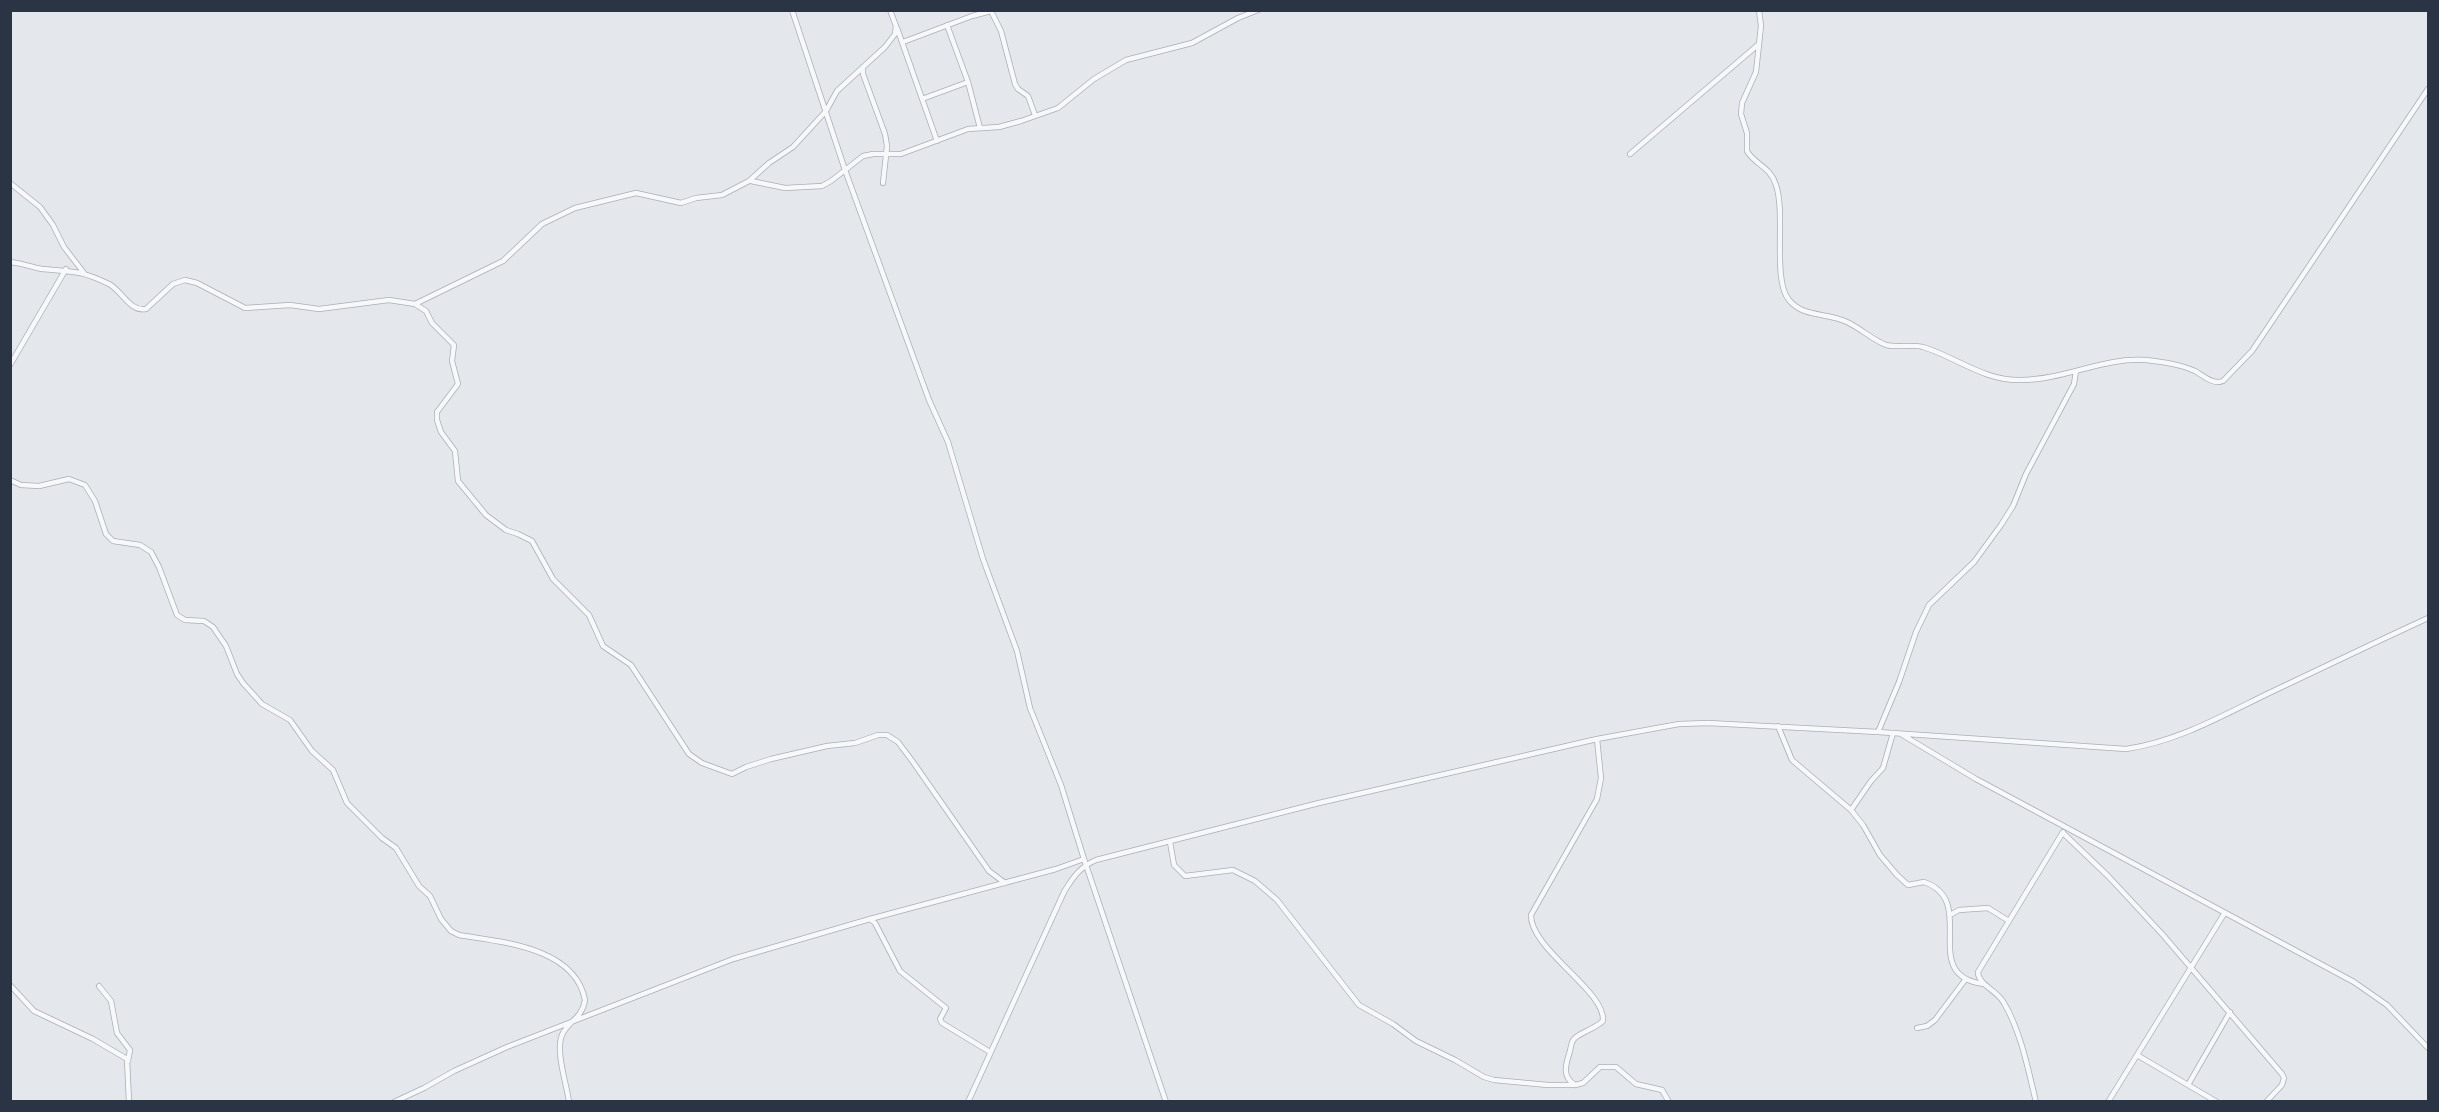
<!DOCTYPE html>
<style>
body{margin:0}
#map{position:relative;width:2439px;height:1112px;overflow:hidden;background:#e4e7ec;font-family:Ubuntu,sans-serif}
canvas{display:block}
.frame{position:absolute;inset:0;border:12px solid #2b3445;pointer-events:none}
</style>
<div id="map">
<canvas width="2439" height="1112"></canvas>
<div class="frame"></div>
</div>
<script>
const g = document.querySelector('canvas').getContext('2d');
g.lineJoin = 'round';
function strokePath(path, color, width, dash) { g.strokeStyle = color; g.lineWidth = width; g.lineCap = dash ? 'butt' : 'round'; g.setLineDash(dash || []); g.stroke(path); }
const street = new Path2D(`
 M792 10 845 170 929 400 948 442 983 559 1017 651 1030 708 1061 785 1084 859 1166 1102
 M1759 10 1761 26 1756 72 1742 103 1741 114 1747 133V151C1755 165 1770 166 1776 185 1786 214 1772 280 1789 300 1804 318 1826 312 1847 322 1860 328 1873 340 1886 345 1898 348 1911 344 1923 347 1956 357 1984 381 2021 380 2064 380 2103 357 2146 360 2162 362 2180 364 2195 371 2204 376 2213 385 2223 381L2252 351 2428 89
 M947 25 968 82 980 128
 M897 28 937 141
 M903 42 972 16 991 11 1001 31 1015 84 1018 89 1028 96 1035 115
 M863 67V74L885 134 887 146 883 183
 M922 99 968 82
 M1630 154 1759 44
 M751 181 785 188 822 186 831 181 863 156 873 154H901L968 129 999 127 1021 121 1058 108 1094 79 1126 60 1192 43 1238 18 1258 10
 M10 183 40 207 53 225 64 247 84 273
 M10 262C21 263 31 267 42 269 73 272 80 270 109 284 122 291 130 312 146 309L173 284 185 280 197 283 245 308 290 305 319 309 389 300 415 304 503 261 542 224 575 208 636 193 681 203 696 198 722 195 749 181 769 163 793 147 826 111 837 91 885 47 895 34 896 26 890 10
 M415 304 426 311 432 323 454 345 452 361 458 384 437 412V420L441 432 455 451 458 481 486 515 506 530 518 534 532 541 553 579 589 615 603 646 631 665 689 754 702 763 732 774 746 767 771 759 827 746 855 743 878 735H887L898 742 913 762 989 871 1005 883
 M10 365 66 269
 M10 480 21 485 39 486 69 479 85 485 95 501 106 534 113 541 140 545 151 552 159 567 177 615 185 620 204 621 213 627 226 646 237 674 243 683 262 704 290 720 312 751 333 770 347 803 382 838 396 848 419 886 430 896 441 919 451 931 459 935C501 942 575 947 585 1000 582 1019 568 1021 562 1035 555 1051 567 1085 569 1102
 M1778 726 1792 760 1851 810 1863 825 1880 855 1897 875 1908 885 1924 882C1980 901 1917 976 1984 984
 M1878 732 1899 682 1916 632 1929 605 1974 562 2001 525 2013 506 2026 474 2074 384 2076 371
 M1901 734 1976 779 2354 982 2387 1005 2428 1048
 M1851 810 1871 781 1883 768 1893 733
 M2063 833 2108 876 2163 935 2282 1074 2284 1078 2282 1085 2266 1102
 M1170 842 1174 865 1185 876 1233 870 1255 881 1277 900 1359 1005 1393 1024 1416 1041 1455 1060 1484 1077 1494 1080 1548 1085H1575L1583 1083 1600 1067H1616L1636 1084 1662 1090 1669 1102
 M1950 915 1959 910 1988 908 2009 921
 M870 919 875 923 900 971 946 1008 940 1019 942 1023 990 1052
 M10 985 34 1011 93 1039 127 1059 129 1102
 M99 986 111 1001 117 1033 130 1050 128 1061
 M1917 1028 1927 1026 1935 1020 1965 980
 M2137 1055 2217 1102
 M1575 1085C1561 1076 1566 1064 1570 1051 1571 1047 1571 1041 1575 1038 1580 1033 1594 1029 1603 1021 1606 991 1530 949 1531 915L1597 799 1601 778 1597 739
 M2188 1085 2230 1012
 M394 1102 424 1088 454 1071 507 1047 733 959 870 919 1056 869 1084 859
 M968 1102 1064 892C1073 877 1080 867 1096 860L1319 803 1597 739 1679 724 1708 723 1878 732 2126 749C2176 742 2222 716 2267 694 2320 669 2374 643 2428 618
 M2036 1102C2028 1069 2021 1032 2004 1003 1997 990 1978 985 1978 972L2063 832
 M2108 1102 2224 914`);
strokePath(street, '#a9aeb7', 6);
strokePath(street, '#f7f8fa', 4.5);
</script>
